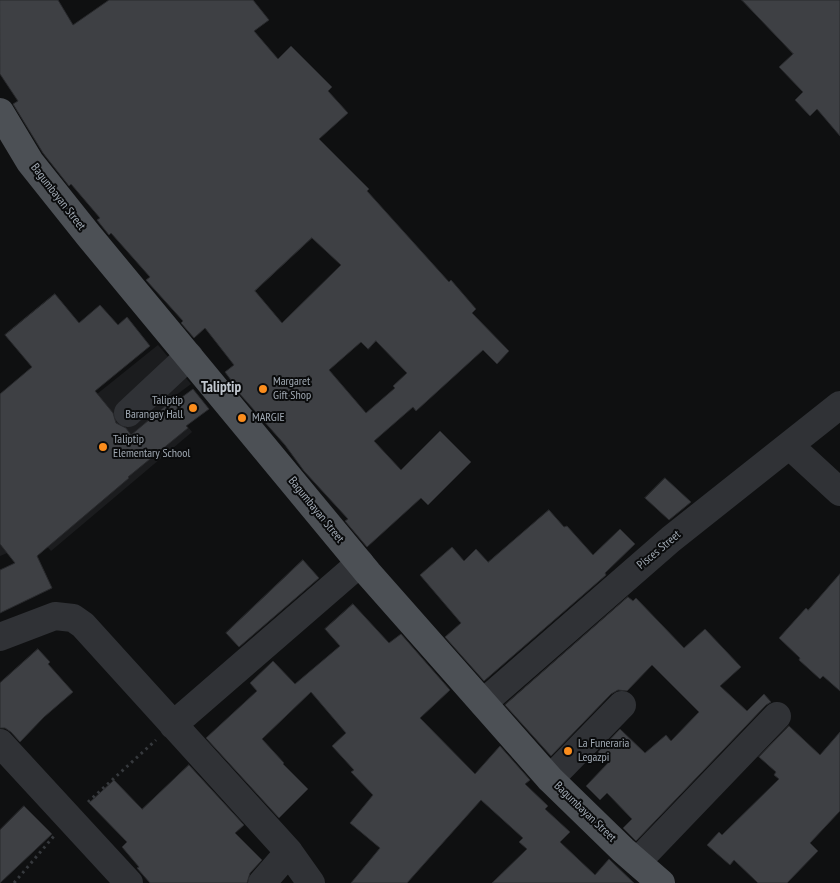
<!DOCTYPE html>
<style>
body{margin:0}
canvas{display:block;background:#0f1011}
</style>
<canvas width="840" height="883"></canvas>
<script>
const g = document.querySelector('canvas').getContext('2d');
g.lineJoin = 'round';
function paint(path, color) { g.fillStyle = color; g.fill(path, 'evenodd'); }
function strokePath(path, color, width, dash) { g.strokeStyle = color; g.lineWidth = width; g.lineCap = dash ? 'butt' : 'round'; g.setLineDash(dash || []); g.stroke(path); }
function label(font, color, halo, rows, align = 'center') {
  g.font = font + ' "PT Sans Narrow",sans-serif'; g.lineWidth = 4; g.setLineDash([]); g.textBaseline = 'middle'; g.strokeStyle = halo; g.fillStyle = color; for (const [text, x, y, turn = 0] of rows) {
    g.save(); g.translate(x, y); g.rotate((+turn || 0) * Math.PI / 180); g.textAlign = isNaN(turn) ? turn : align; if (halo) g.strokeText(text, 0, 0); g.fillText(text, 0, 0); g.restore();
  }
}
paint(new Path2D(`
 M158 345 191 384 168 401 192 432 51 551 41 539 0 556V462L5 468Z`), '#1b1c1e');
const building = new Path2D(`
 M0 0H58L73 25 109 0H253L269 20 254 31 278 59 291 46 332 87 328 91 348 113 319 139 369 189 367 191 449 282 451 280 476 309 472 313 509 351 497 364 483 350 416 411 413 407 374 441 401 470 440 431 471 462 428 505 421 498 367 547 345 521 348 519 304 471 285 445 239 393 240 392 225 372 234 365 205 328 194 338 181 323 183 321 146 280 150 277 111 233 109 235 97 220 100 218 71 184 69 186 43 153 13 104 18 101 0 74ZM312 238 341 265 282 323 255 291ZM376 341 407 373 393 386 395 388 366 413 329 370 361 342 368 349Z
 M742 0H840V136L817 109 810 116 795 100 803 92 779 67 793 54Z
 M55 294 79 323 100 305 118 325 127 317 150 346 95 391 113 413 116 423 126 428 131 435 168 404 170 406 193 389 209 409 186 426 188 428 128 477 129 478 37 556 52 588 0 613V570L15 563 0 544V394L32 367 5 335Z
 M665 478 691 502 669 520 645 498Z
 M549 510 564 527 567 526 593 555 620 529 635 544 605 573 606 575 484 681 445 637 461 623 420 575 452 547 464 561 476 549 488 562Z
 M303 560 319 578 239 647 226 633Z
 M840 574V691L823 676 820 679 799 660 800 658 779 638 806 608 808 610Z
 M628 597 633 601 636 598 684 648 705 629 741 667 720 686 747 711 764 694 771 702 766 705 636 841 623 828 632 819 607 793 600 800 586 786 608 763 598 752 620 729 645 753 666 735 671 741 699 712 652 665 627 691 618 690 611 694 551 756 505 705Z
 M353 604 389 643 401 634 450 690 420 718 475 774 500 746 530 780 525 784 548 806 545 809 570 832 560 842 595 875 609 859 634 883H492L527 849 519 842 523 838 481 800 407 883H351L380 848 350 823 373 795 351 772 354 770 332 746 346 733 311 692 262 739 284 763 283 764 308 789 279 818 206 738 257 691 250 683 273 661 295 684 340 646 325 629Z
 M38 649 50 662 48 664 73 692 44 717 20 742 11 732 5 728H0V683Z
 M789 726 820 755 840 732V811L810 843 818 851 787 883H758L734 860 730 865 707 845 719 832 722 835 779 779 774 775 776 772 759 757Z
 M189 765 244 825 235 833 262 860 250 873 247 883H150L137 868 139 867 122 847 127 842 89 803 114 780 142 809Z
 M24 806 52 834 0 883V830Z`);
paint(building, '#3e4044');
strokePath(building, '#292a2d', 1);
strokePath(new Path2D(`
 M88 802 156 740
 M14 883 54 836`), '#36393d', 3, [2.5, 4]);
strokePath(new Path2D(`
 M128 413 189 356
 M790 446 840 492
 M0 637 55 616 73 618 83 625 289 852 311 883
 M483 703 671 539 840 405
 M173 725 360 563
 M0 743 129 883
 M550 779 622 705
 M637 862 777 716
 M262 883 289 852`), '#303236', 28);
strokePath(new Path2D(`
 M0 112 30 162 89 236 368 573 550 779 623 850 661 883`), '#4c5055', 28);
for (const [x, y, r, color] of [
 [263,389,5,"#fb8d1d"],
 [193,408,5,"#fb8d1d"],
 [242,418,5,"#fb8d1d"],
 [103,447,5,"#fb8d1d"],
 [568,751,5,"#fb8d1d"]
]) { const dot = new Path2D(); dot.arc(x, y, r, 0, 2 * Math.PI); g.fillStyle = color; g.fill(dot); strokePath(dot, '#0a0b0c', 2); }
label('12px', '#a0a9b3', '#0a0b0c', [
 ["Bagumbayan Street",58,197,52],
 ["Bagumbayan Street",316,510,51],
 ["Pisces Street",659,550,-40],
 ["Bagumbayan Street",585,812,44]
]);
label('12px', '#a0a9b3', '#0a0b0c', [
 ["Margaret",273,382],
 ["Gift Shop",273,396],
 ["Taliptip",183,401,"right"],
 ["Barangay Hall",183,415,"right"],
 ["MARGIE",252,418],
 ["Taliptip",113,440],
 ["Elementary School",113,454],
 ["La Funeraria",578,744],
 ["Legazpi",578,758]
], 'left');
label('bold 15px', '#c1c7cf', '#0a0b0c', [
 ["Taliptip",221,388]
]);
</script>
